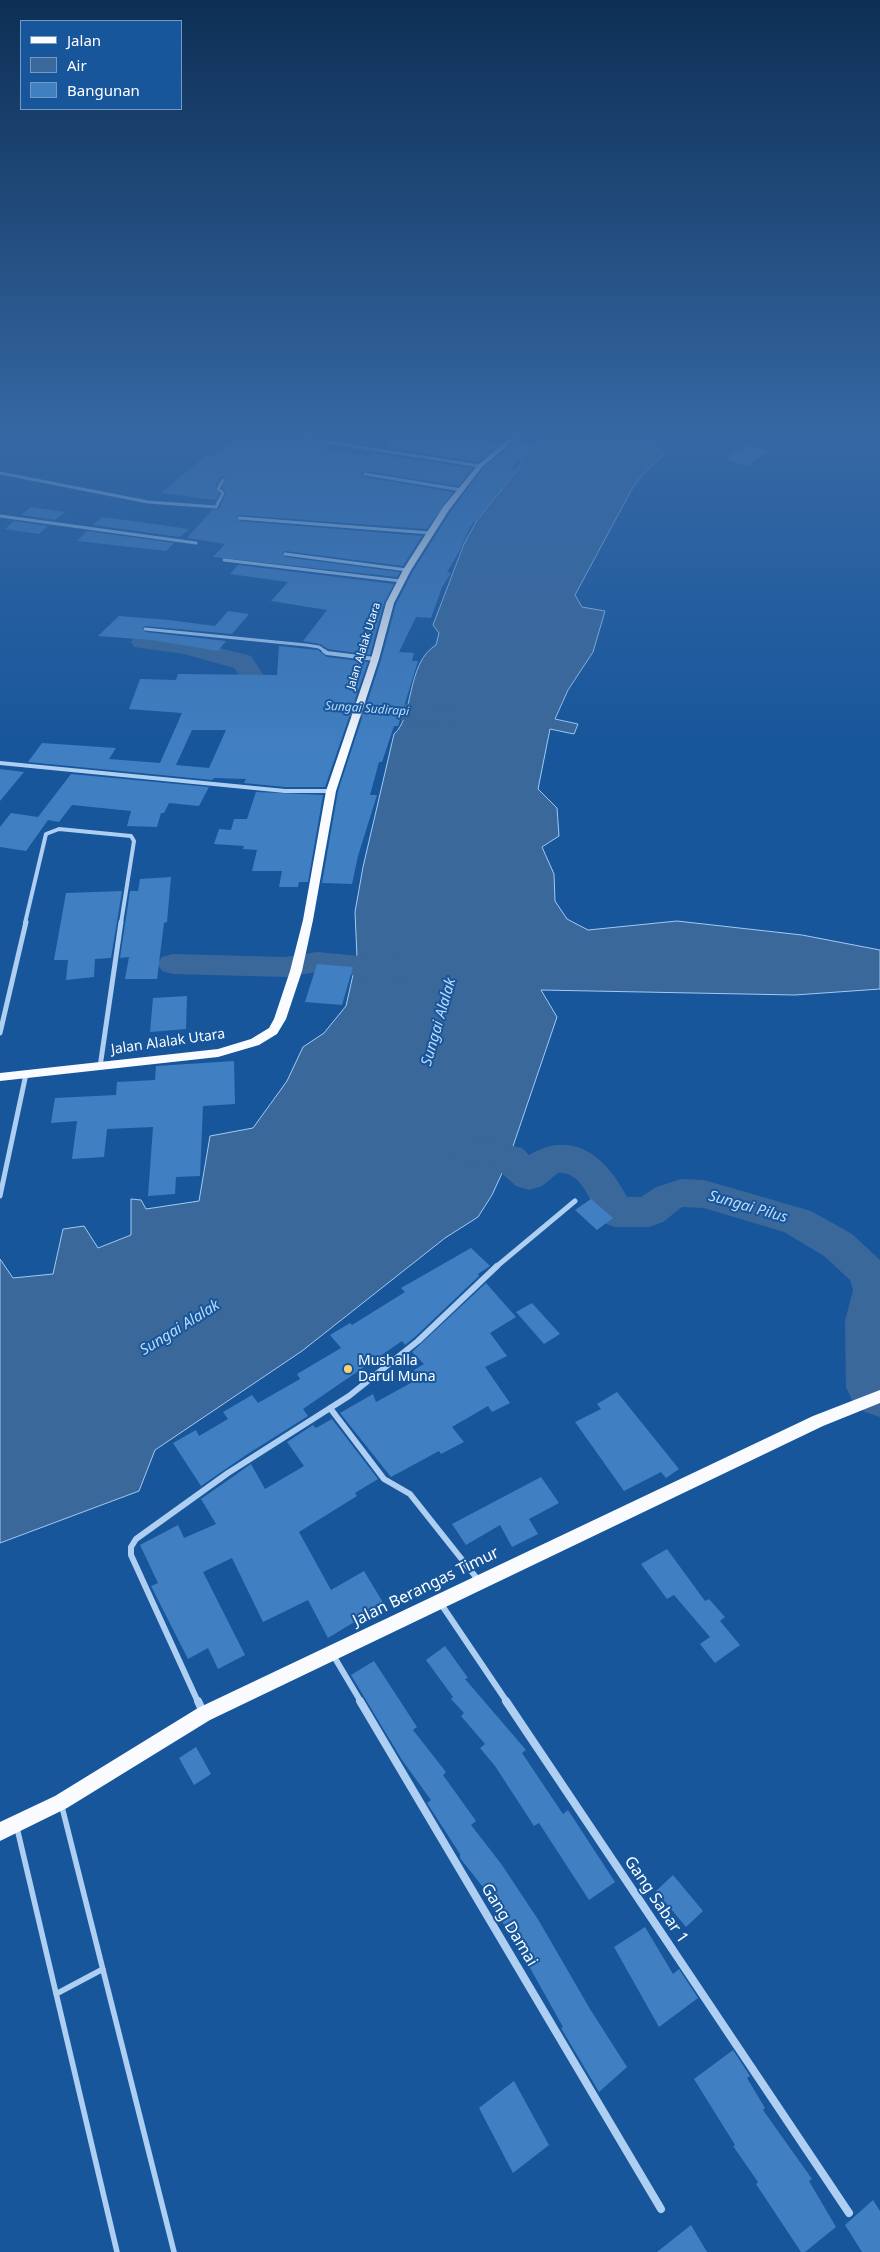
<!DOCTYPE html>
<style>
body{margin:0}
#map{position:relative;width:880px;height:2252px;overflow:hidden;background:#17569b;font-family:"Noto Sans",sans-serif}
canvas{display:block}
.legend{position:absolute;left:20px;top:20px;width:162px;height:90px;box-sizing:border-box;background:#17569b;border:1px solid #749ac3;margin:0;padding:6px 9px;list-style:none;font-size:15px;color:#fff}
.legend li{display:flex;align-items:center;gap:10px;height:25px}
.legend b{width:25px;border:1px solid #749ac3}
</style>
<div id="map">
<canvas width="880" height="2252"></canvas>
<ul class="legend">
<li><b style="height:6px;background:#f9fbff"></b>Jalan</li>
<li><b style="height:14px;background:#3b689a"></b>Air</li>
<li><b style="height:14px;background:#407fc2"></b>Bangunan</li>
</ul>
</div>
<script>
const g = document.querySelector('canvas').getContext('2d');
g.lineJoin = 'round';
function paint(path, color) { g.fillStyle = color; g.fill(path, 'evenodd'); }
function strokePath(path, color, width, dash) { g.strokeStyle = color; g.lineWidth = width; g.lineCap = dash ? 'butt' : 'round'; g.setLineDash(dash || []); g.stroke(path); }
function label(font, color, halo, rows, align = 'center') {
  g.font = font + ' "Noto Sans",sans-serif'; g.lineWidth = 4; g.setLineDash([]); g.textBaseline = 'middle'; g.strokeStyle = halo; g.fillStyle = color; for (const [text, x, y, turn = 0] of rows) {
    g.save(); g.translate(x, y); g.rotate((+turn || 0) * Math.PI / 180); g.textAlign = isNaN(turn) ? turn : align; if (halo) g.strokeText(text, 0, 0); g.fillText(text, 0, 0); g.restore();
  }
}
const water = new Path2D(`
 M544 437H661L655 439 650 447 665 454 645 472 633 487 575 595 582 607 605 611 593 652 568 690 555 719 578 724 574 734 550 729 538 789 557 808 559 836 542 847 554 874 555 901 567 919 588 930 677 921 802 935 880 950V989L795 995 541 990 557 1017 509 1158 492 1195 478 1217 445 1238 302 1351 155 1450 139 1491 0 1543V1259L13 1278 53 1274 63 1229 84 1226 98 1248 131 1235V1199L141 1200 146 1209 199 1201 210 1136 253 1128 287 1081 303 1047 324 1033 346 1006 357 957 355 912 363 867 394 734C414 718 406 663 436 645L439 633 433 625 464 544 477 520 516 472 526 454Z`);
paint(water, '#3b689a');
strokePath(water, '#a1caf4', 1);
paint(new Path2D(`
 M143 635 184 639 251 656 266 679 273 683 321 692 326 699 454 707 463 709 467 715 463 721 454 723 322 715 306 710 302 703 257 694 248 689 234 668 184 654 134 647 131 642 134 637Z
 M317 952 403 960 414 963 419 970 414 977 403 980 317 972 286 977 173 974 162 971 157 964 162 957 173 954 286 957Z
 M460 1134 522 1148 529 1155C574 1128 607 1158 627 1197H641L656 1187 681 1179 704 1180 811 1211 852 1234 880 1260V1417L865 1412 852 1400 846 1387 845 1321 853 1290 850 1280 824 1256 784 1232 704 1208 682 1207 663 1222 649 1227H615L601 1222C592 1206 582 1170 558 1173L542 1186 529 1190 516 1186 497 1169 447 1156 442 1147 447 1138Z`), '#3b689a');
paint(new Path2D(`
 M239 437H285L329 446 325 449 368 456 372 453 473 468 458 486 366 471 362 472 364 477 453 492 427 529 239 515 236 516 239 521 422 536 403 566 285 551 282 553 285 557 400 572 397 577 213 557 225 544 187 538 212 510 219 509 226 493 222 488 226 478 221 477 215 487 219 494 216 500 161 493 205 456 210 457Z
 M391 437H462L500 444 478 462 390 448Z
 M515 442 534 446 511 468 518 469 470 527 460 550 447 572 451 573 442 587 431 618 416 617 399 652 414 653 412 661H418L398 726H394L382 762H379L370 795H377L358 856 352 884 322 883 338 791 381 660 396 604 413 571 451 511 483 468Z
 M745 445 768 451 748 466 725 459Z
 M31 507 65 512 55 520 21 515Z
 M102 517 154 524 189 529 180 537 93 525Z
 M14 521 48 526 39 534 5 529Z
 M87 531 174 543 166 551 77 541Z
 M238 565 394 584 384 603 370 655 328 649 320 644 303 641 327 610 271 601 288 582 230 574Z
 M228 611 249 614 232 634 145 626 142 628 145 632 226 641 218 651 152 640 98 636 119 616 169 620 215 626Z
 M279 646 318 650 327 657 368 662 325 787H285L244 783 246 779 214 778 212 780 28 762 42 743 116 748 109 759 160 763 182 713 129 709 140 679 176 680 178 674 277 675ZM192 730H226L209 768 176 765Z
 M0 769 24 772 0 801Z
 M71 774 209 787 199 806 169 803 164 813H161L157 827 127 826 131 811 72 805 59 822 48 820 26 851 0 847V827L11 813 38 817Z
 M256 792 323 795 308 882H299L298 887H279L282 871H252L257 850 243 849 244 846 214 844 219 829 231 830 234 819H247Z
 M171 877 167 922 164 923 157 979H125L129 957 120 958 130 891H138L140 879Z
 M122 891 111 958 95 959 94 977 66 980 68 960H54L66 893Z
 M317 964 353 967 342 1005 305 1002Z
 M187 996 186 1029 150 1032 153 998Z
 M234 1061 235 1104 203 1106 200 1176 176 1177 175 1194 148 1196 153 1127 107 1129 104 1157 72 1159 77 1121 51 1123 55 1098 116 1095 117 1082 155 1080 156 1066Z
 M591 1199 613 1218 597 1230 575 1210Z
 M471 1248 490 1266 478 1274 479 1276 415 1337 405 1345 402 1341 303 1409 308 1416 246 1455 201 1486 173 1443 196 1430 199 1436 228 1419 223 1412 252 1395 258 1403 300 1379 297 1374 341 1348 330 1335 350 1323 352 1325 405 1292 401 1288Z
 M486 1283 516 1317 490 1333 507 1356 485 1367 510 1403 492 1412 488 1406 452 1427 464 1442 441 1454 439 1451 391 1477 340 1413 373 1394 376 1402 420 1378 414 1370 424 1364 412 1352Z
 M532 1303 560 1334 544 1344 516 1312Z
 M617 1392 679 1469 666 1478 661 1472 624 1491 575 1422 601 1409 597 1404Z
 M332 1419 378 1479 355 1493 357 1496 299 1532 331 1590 364 1571 384 1604 328 1638 308 1600 263 1622 232 1558 203 1572 245 1655 218 1669 208 1648 188 1659 151 1586 158 1583 140 1545 178 1525 184 1538 216 1524 201 1499 251 1464 265 1489 304 1466 287 1442 313 1425 316 1428Z
 M541 1477 559 1503 529 1519 538 1534 512 1547 500 1525 466 1545 452 1524Z
 M667 1549 705 1601 709 1599 725 1617 720 1621 740 1645 715 1663 700 1644 710 1637 674 1595 667 1599 641 1564Z
 M445 1646 468 1678 465 1679 526 1750 522 1753 563 1814 568 1810 615 1882 589 1900 539 1823 534 1826 495 1766 480 1748 485 1744 461 1716 464 1713 451 1699 453 1697 426 1660Z
 M374 1661 417 1727 413 1730 446 1772 443 1775 476 1821 471 1825 502 1865 539 1921 590 2009 627 2067 599 2092 561 2028 563 2027 520 1950 487 1898 490 1896 460 1858V1854L427 1803 431 1800 402 1760 351 1675Z
 M196 1747 211 1774 194 1785 179 1758Z
 M673 1875 703 1911 686 1927 656 1891Z
 M645 1927 673 1974 679 1969 698 1998 659 2027 614 1947Z
 M733 2050 750 2076 747 2078 765 2108 763 2110 812 2179 809 2181 836 2227 805 2252H801L756 2184 758 2182 733 2146 735 2145 694 2079Z
 M514 2081 549 2145 513 2173 479 2108Z
 M873 2200 880 2211V2252H862L845 2225Z
 M691 2225 707 2252H657Z`), '#407fc2');
strokePath(new Path2D(`
 M62 1807 174 2252
 M17 1828 117 2252
 M56 1994 103 1969`), '#aecff2', 5.5);
strokePath(new Path2D(`
 M296 437 480 466
 M0 473 148 502 216 507 223 493 218 489 223 480
 M365 474 462 490
 M0 516 196 543
 M239 518 430 533
 M285 554 407 570
 M224 560 401 581
 M145 629 306 645 319 647 326 652`), '#aecff2', 3);
strokePath(new Path2D(`
 M324 651 327 653 375 659
 M0 763 285 791H331
 M25 923 46 834 59 829 131 836 134 841 121 923`), '#aecff2', 4);
strokePath(new Path2D(`
 M0 1033 26 922
 M100 1067 121 922
 M0 1196 26 1074
 M496 1267 575 1201`), '#aecff2', 5);
strokePath(new Path2D(`
 M330 1408 384 1479 410 1494 479 1581
 M441 1604 507 1702
 M333 1655 361 1702
 M198 1702 131 1555V1547L136 1539 228 1473 349 1396 418 1341 497 1266`), '#aecff2', 6);
strokePath(new Path2D(`
 M198 1701 203 1712
 M360 1701 661 2209
 M506 1701 849 2213`), '#aecff2', 8);
paint(new Path2D(`
 M511 437H518L482 467 449 510 411 570 394 603 379 659 336 791 313 920 302 971 286 1019 277 1034 259 1045 218 1057 0 1081V1073L218 1049 251 1039 269 1028 274 1019 290 971 303 920 326 791 371 659 386 603 403 570 443 507 478 465Z
 M880 1390V1403L823 1426 210 1720 67 1808 0 1841V1822L55 1796 198 1708 813 1416Z`), '#f9fbff');
const sky = g.createLinearGradient(0, 0, 0, 752);
sky.addColorStop(0, '#0d2f55');
sky.addColorStop(0.58, '#3668a4');
sky.addColorStop(1, '#3668a400');
g.fillStyle = sky;
g.fillRect(0, 0, 880, 752);
for (const [x, y, r, color] of [
 [348,1369,5,"#ffd06f"]
]) { const dot = new Path2D(); dot.arc(x, y, r, 0, 2 * Math.PI); g.fillStyle = color; g.fill(dot); strokePath(dot, '#17569b', 2); }
label('11px', '#fff', '#17569b', [
 ["Jalan Alalak Utara",364,646,-73]
]);
label('italic 12px', '#bad9f8', '#17569b', [
 ["Sungai Sudirapi",367,709,4]
]);
label('14px', '#fff', '#17569b', [
 ["Jalan Alalak Utara",168,1042,-8]
]);
label('14px', '#fff', '#17569b', [
 ["Mushalla",358,1361],
 ["Darul Muna",358,1377]
], 'left');
label('italic 15px', '#bad9f8', '#17569b', [
 ["Sungai Alalak",439,1022,-74],
 ["Sungai Pilus",748,1207,16],
 ["Sungai Alalak",180,1328,-32]
]);
label('16px', '#fff', '#17569b', [
 ["Jalan Berangas Timur",426,1587,-26],
 ["Gang Sabar 1",656,1900,56],
 ["Gang Damai",509,1925,59]
]);
</script>
